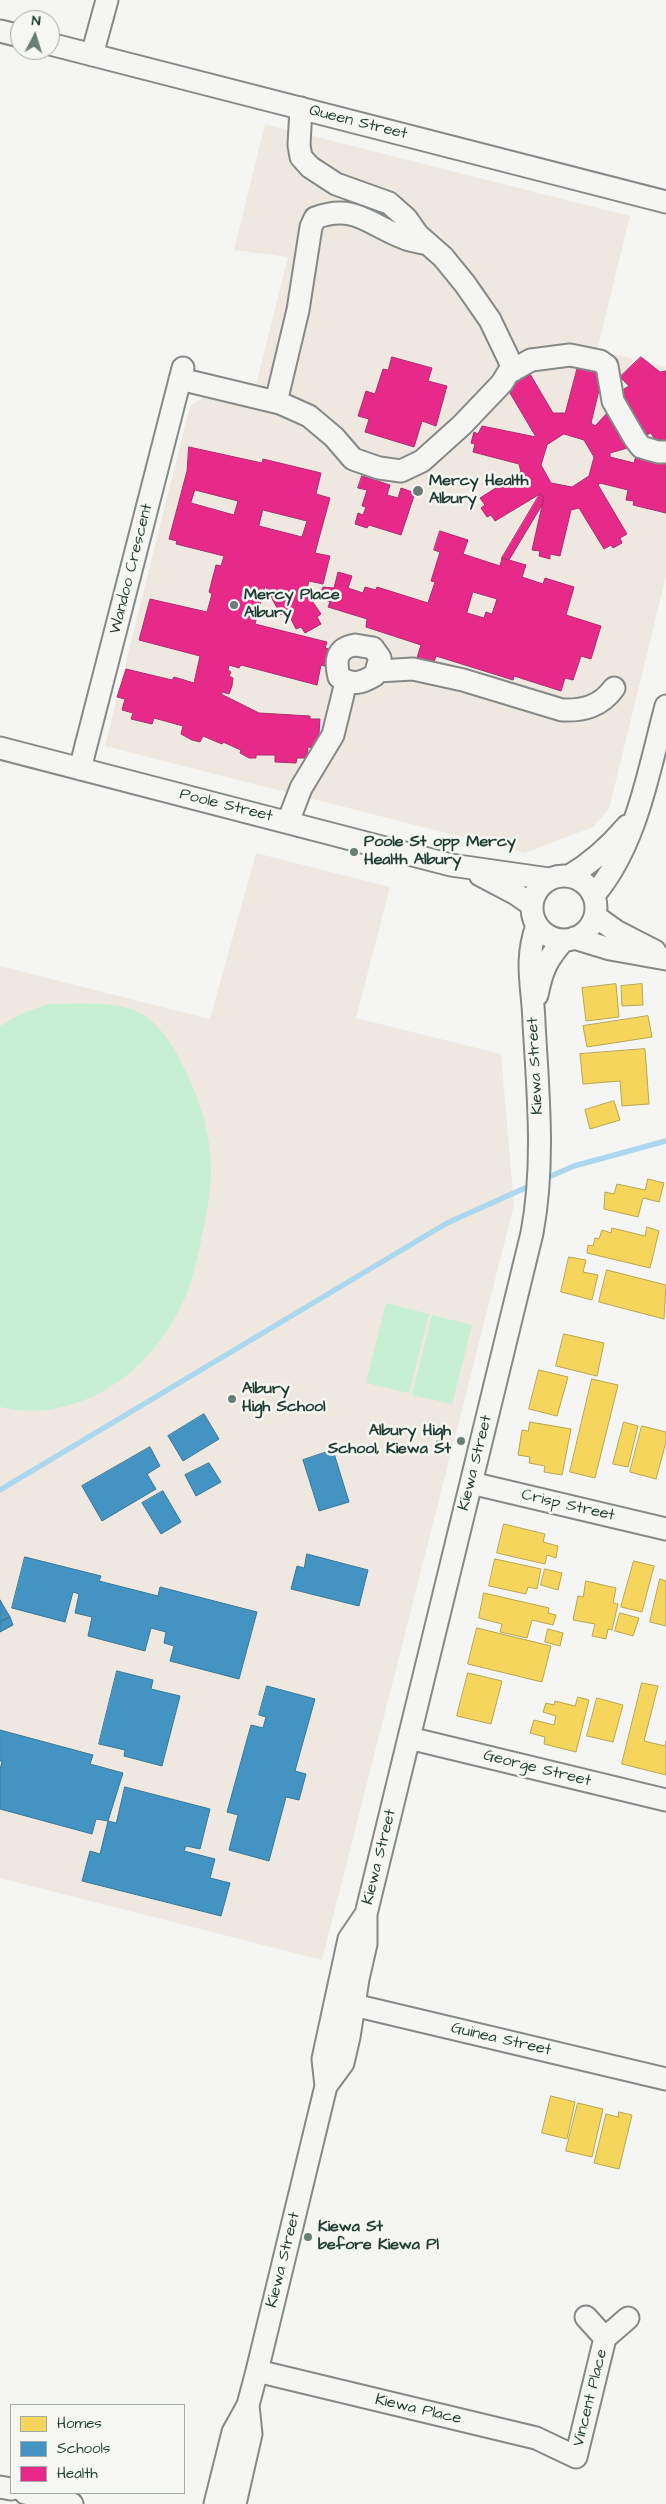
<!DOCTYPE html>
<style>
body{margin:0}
#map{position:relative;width:666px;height:2504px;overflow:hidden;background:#f5f5f3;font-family:"Architects Daughter",sans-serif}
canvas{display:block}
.legend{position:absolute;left:10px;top:2404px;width:175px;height:90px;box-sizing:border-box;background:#f6f6f2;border:1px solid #a0aca6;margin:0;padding:6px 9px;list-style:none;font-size:15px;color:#1f3d34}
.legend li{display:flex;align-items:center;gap:10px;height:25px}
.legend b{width:25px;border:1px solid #a0aca6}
.north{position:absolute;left:10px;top:10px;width:50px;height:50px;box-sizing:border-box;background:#f6f6f2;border:1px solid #a0aca6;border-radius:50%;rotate:5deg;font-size:14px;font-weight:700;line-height:20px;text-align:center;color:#1f3d34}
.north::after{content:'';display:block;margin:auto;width:18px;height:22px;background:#6a7d77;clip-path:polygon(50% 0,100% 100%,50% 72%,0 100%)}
</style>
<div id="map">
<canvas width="666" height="2504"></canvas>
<ul class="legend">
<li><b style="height:14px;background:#f6d55c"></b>Homes</li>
<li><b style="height:14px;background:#4393c3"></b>Schools</li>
<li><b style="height:14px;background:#e7298a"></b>Health</li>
</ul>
<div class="north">N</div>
</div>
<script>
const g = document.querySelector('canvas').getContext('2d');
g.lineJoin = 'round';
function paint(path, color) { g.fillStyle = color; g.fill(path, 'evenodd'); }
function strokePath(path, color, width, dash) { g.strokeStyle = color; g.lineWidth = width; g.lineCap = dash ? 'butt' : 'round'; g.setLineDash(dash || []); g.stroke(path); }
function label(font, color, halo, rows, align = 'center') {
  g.font = font + ' "Architects Daughter",sans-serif'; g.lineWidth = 5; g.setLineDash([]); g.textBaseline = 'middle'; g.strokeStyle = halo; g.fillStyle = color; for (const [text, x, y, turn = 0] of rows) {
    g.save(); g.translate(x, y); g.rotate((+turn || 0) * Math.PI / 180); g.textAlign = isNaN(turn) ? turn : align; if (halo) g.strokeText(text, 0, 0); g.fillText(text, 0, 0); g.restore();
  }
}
paint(new Path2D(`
 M265 124 630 216 597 350 666 367V576L609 809 593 827 525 853 105 746 190 406 204 397 212 383 254 393 288 257 234 250Z
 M256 853 390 887 356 1018 501 1054 514 1205 322 1960 0 1878V966L210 1019Z`), '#efe8e0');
paint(new Path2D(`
 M48 1004C74 1004 105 1001 131 1009 155 1017 173 1044 183 1066 200 1100 211 1133 211 1171 211 1192 207 1211 203 1231 199 1251 195 1271 188 1290 159 1366 84 1426 0 1407V1026L21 1014Z
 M386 1303 429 1314 409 1393 366 1383Z
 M432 1315 472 1325 452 1404 412 1395Z`), '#c7efd3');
const homes = new Path2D(`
 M616 984 619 1017 586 1021 582 988Z
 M642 984 643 1005 622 1006 621 986Z
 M648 1016 652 1037 587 1047 583 1026Z
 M645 1049 649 1104 622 1106 620 1081 583 1084 580 1054Z
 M614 1101 620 1120 590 1129 585 1110Z
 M648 1179 664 1183 659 1202 643 1198 638 1217 604 1209 605 1192 614 1194 617 1184 645 1190Z
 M647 1227 659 1231 650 1268 587 1253 588 1245 593 1246 595 1238 599 1239 602 1230 611 1233 612 1228 645 1236Z
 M569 1257 586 1260 583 1272 598 1275 592 1300 561 1292Z
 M607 1270 666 1285 664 1319 599 1302Z
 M564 1334 604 1343 597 1376 556 1366Z
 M539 1370 568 1377 557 1416 529 1409Z
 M592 1379 618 1385 595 1478 570 1472Z
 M530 1422 571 1429 562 1475 544 1472 545 1466 529 1463 530 1457 518 1455 522 1430 528 1431Z
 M624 1422 638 1426 628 1467 613 1464Z
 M642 1426 666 1432V1442L656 1479 630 1472Z
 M504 1524 545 1534 543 1542 558 1546 556 1558 547 1555 545 1564 497 1553Z
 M495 1559 541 1569 537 1589 528 1587 526 1594 489 1586Z
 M634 1561 654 1566 642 1612 621 1607Z
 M545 1569 562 1573 558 1590 541 1585Z
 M660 1579 666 1581V1626L650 1622Z
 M586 1581 616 1588 613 1603 618 1604 612 1630 608 1629 606 1639 592 1636 595 1624 573 1620 578 1596 583 1597Z
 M484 1593 549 1608 548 1613 556 1615 553 1625 532 1620 527 1638 500 1632 502 1624 479 1618Z
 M620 1613 639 1618 633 1636 615 1631Z
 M477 1628 551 1646 542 1682 468 1664Z
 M548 1629 563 1633 560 1646 545 1642Z
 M468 1673 502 1681 491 1724 457 1716Z
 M642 1683 658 1686 644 1741 665 1746 666 1741V1775L622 1764Z
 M578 1697 589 1700 576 1752 544 1744 545 1737 530 1733 534 1720 554 1725 556 1716 543 1712 546 1703 554 1705 555 1701 575 1706Z
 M597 1698 623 1705 613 1742 587 1736Z
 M551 2096 575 2102 567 2139 542 2133Z
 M578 2103 603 2109 592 2157 566 2151Z
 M619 2112 632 2115 619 2169 594 2163 606 2114 618 2117Z`);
paint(homes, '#f6d55c');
strokePath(homes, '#b6a750', 1);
const schools = new Path2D(`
 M204 1414 219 1439 183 1461 168 1436Z
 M150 1447 160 1466 147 1474 156 1489 102 1521 82 1486Z
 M333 1450 349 1502 319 1511 303 1460Z
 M209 1463 221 1482 196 1496 185 1475Z
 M163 1491 181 1522 161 1534 142 1503Z
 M307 1554 368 1570 359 1606 291 1589 297 1566 304 1568Z
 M25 1557 101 1576 99 1581 158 1596 160 1587 257 1612 239 1679 170 1661 174 1646 164 1643 166 1632 151 1628 145 1651 88 1636 92 1617 75 1613 79 1594 73 1592 65 1622 12 1608Z
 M0 1600 10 1617 0 1622Z
 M10 1617 13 1625 0 1632V1622Z
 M117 1671 153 1680 151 1689 180 1696 162 1766 124 1756 125 1750 99 1744Z
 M267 1686 315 1699 295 1771 306 1774 299 1800 286 1797 269 1861 229 1850 238 1815 227 1812 251 1725 263 1728 266 1717 259 1715Z
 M0 1730 93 1755 90 1764 123 1773 108 1821 96 1819 92 1834 0 1809V1770L2 1761H0Z
 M125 1787 210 1809 200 1849 186 1846 184 1851 215 1859 210 1878 230 1883 221 1916 82 1881 90 1851 100 1854 108 1821 116 1823Z`);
paint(schools, '#4393c3');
strokePath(schools, '#387998', 1);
const health = new Path2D(`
 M392 357 432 368 428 381 447 386 436 426 422 421 414 447 365 432 369 419 358 416 366 391 375 394 383 369 388 370Z
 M641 357 660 372 666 371V441L657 444 651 433 642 437 616 394 629 386 620 377Z
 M578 366 603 374 591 423 595 426 609 411 631 447 610 453V457L634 463 637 452 666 459V513L633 505 634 501 626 500 628 490 600 483 598 485 627 534 620 538 622 543 613 548 611 545 604 549 579 508 571 510 560 556 550 554V559L539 556 540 551 532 550 544 497 540 494 495 521 491 515 487 517 481 508 485 505 480 498 521 472 519 464 473 452 475 444 471 443 474 432 478 434 482 426 536 437 507 388 530 374 553 413H565ZM564 434 584 440 594 457 589 476 572 487 551 483 541 465 547 445Z
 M189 447 262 463 263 459 321 473 316 494 330 498 315 553 330 556 323 584 309 581 306 592 321 614 317 617 321 624 305 633 301 627 296 629 287 611 281 615 265 586 255 624 327 642 325 648 332 650 328 667 321 665 317 685 241 665 239 668 229 665 228 670 231 672 229 676 233 678 232 686 229 694 223 692 221 694 259 713 310 716V719H320L319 734 315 748 308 747 307 758H297L296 763 275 762V755H256V758H249L240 753 241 750 223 742 222 744 203 736 200 742 192 740 181 734 183 726 154 718 152 724 131 719 133 713 122 710 125 699 117 697 126 669 172 680 174 677 194 683 200 656 139 640 150 599 207 612 212 594 209 592 216 565 221 566 224 556 176 544 177 541 169 539 187 471ZM195 490 238 501 234 515 191 503ZM263 510 307 521 302 537 259 526Z
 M362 476 390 485 387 495 398 498 401 488 415 493 401 535 369 525 367 528 355 524 358 513 363 515 366 507 362 506 367 490 358 488Z
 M540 494 544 497 542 505 509 560 502 558Z
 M440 531 468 540 463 554 500 566 502 558 526 565 522 577 543 584 545 578 574 587 566 615 601 626 591 659 581 656 573 680 565 678 561 691 514 676 513 680 436 656 432 669 415 664 421 645 366 627 367 619 328 607 330 602 322 599 319 596 323 587 334 588 338 572 352 576 348 588 363 593 365 587 376 590 377 587 428 603 435 582 431 581 440 552 434 550ZM473 592 497 599 492 614 486 612 484 618 467 613Z`);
paint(health, '#e7298a');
strokePath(health, '#ab2f70', 1);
strokePath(new Path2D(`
 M542 1180 574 1166 666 1141
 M0 1490 447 1223 534 1184`), '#acd8ef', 5.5);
const minor = new Path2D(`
 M0 31 20 36
 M50 44 666 202
 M92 55 107 0
 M301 108 299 145 301 157 310 167 336 184 389 203 406 218 418 235 443 257 465 284 490 320 514 370
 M180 379 280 403 309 416 334 437 353 459 379 468 401 471 422 461 462 425 502 383 508 373 531 360 570 355 600 361 607 366 613 401 635 439 641 447 658 452H666
 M276 402 298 310 311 227 315 218C355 203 369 225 404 238 411 241 420 242 427 244
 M355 645 373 648 380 658 375 675C362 683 353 686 339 677 335 661 336 648 355 645Z
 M377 671 413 669 463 680 562 710C584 711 601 706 614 688
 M0 748 451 865 549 879
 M80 769 183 368
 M288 822 301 788 333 735 346 682
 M480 875 516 894 532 905
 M569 876C593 862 610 846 627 826
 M532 908a32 32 0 1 1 64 0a32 32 0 1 1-64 0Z
 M594 895C637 845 649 769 666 706
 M595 916 616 931 655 951
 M574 938 610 949 666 959
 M537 995C542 970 547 959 564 940
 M471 1483 666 1529
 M409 1738 666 1800
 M341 2002 666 2079
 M326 2086 343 2063 349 2037 358 1979 366 1944V1914L532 1233C545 1164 538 1093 534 1023 533 985 524 963 537 925
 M586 2317 605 2338 628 2318
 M257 2371 536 2438 576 2457 605 2338
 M0 2487 11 2489
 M25 2493 72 2504
 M215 2504 233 2432 248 2405 257 2371 326 2086 323 2059 349 1939 366 1914
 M235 2504 251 2434 248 2405`);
strokePath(minor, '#858a88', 25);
strokePath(minor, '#f5f5f3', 21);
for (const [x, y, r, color] of [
 [418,491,6,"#6a7d77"],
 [234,605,5,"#6a7d77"],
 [354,852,5,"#6a7d77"],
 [232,1399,5,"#6a7d77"],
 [461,1441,5,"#6a7d77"],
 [308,2237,5,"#6a7d77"]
]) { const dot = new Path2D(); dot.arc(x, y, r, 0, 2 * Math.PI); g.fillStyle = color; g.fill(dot); strokePath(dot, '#f6f6f2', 2); }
label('16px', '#1f3d34', '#f6f6f2', [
 ["Queen Street",358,123,14],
 ["Wandoo Crescent",132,569,-76],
 ["Poole Street",226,806,14],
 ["Kiewa Street",536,1066,-93],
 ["Kiewa Street",476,1463,-76],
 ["Crisp Street",568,1506,13],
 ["George Street",537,1769,14],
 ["Kiewa Street",380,1857,-76],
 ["Guinea Street",501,2040,13],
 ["Kiewa Street",284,2260,-76],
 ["Vincent Place",591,2398,-76],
 ["Kiewa Place",418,2410,13]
]);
label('bold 16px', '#1f3d34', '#f6f6f2', [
 ["Mercy Health",429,482],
 ["Albury",429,500],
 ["Mercy Place",244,596],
 ["Albury",244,614],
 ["Poole St opp Mercy",364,843],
 ["Health Albury",364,861],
 ["Albury",242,1390],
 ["High School",242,1408],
 ["Albury High",451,1432,"right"],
 ["School, Kiewa St",451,1450,"right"],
 ["Kiewa St",318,2228],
 ["before Kiewa Pl",318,2246]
], 'left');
</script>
